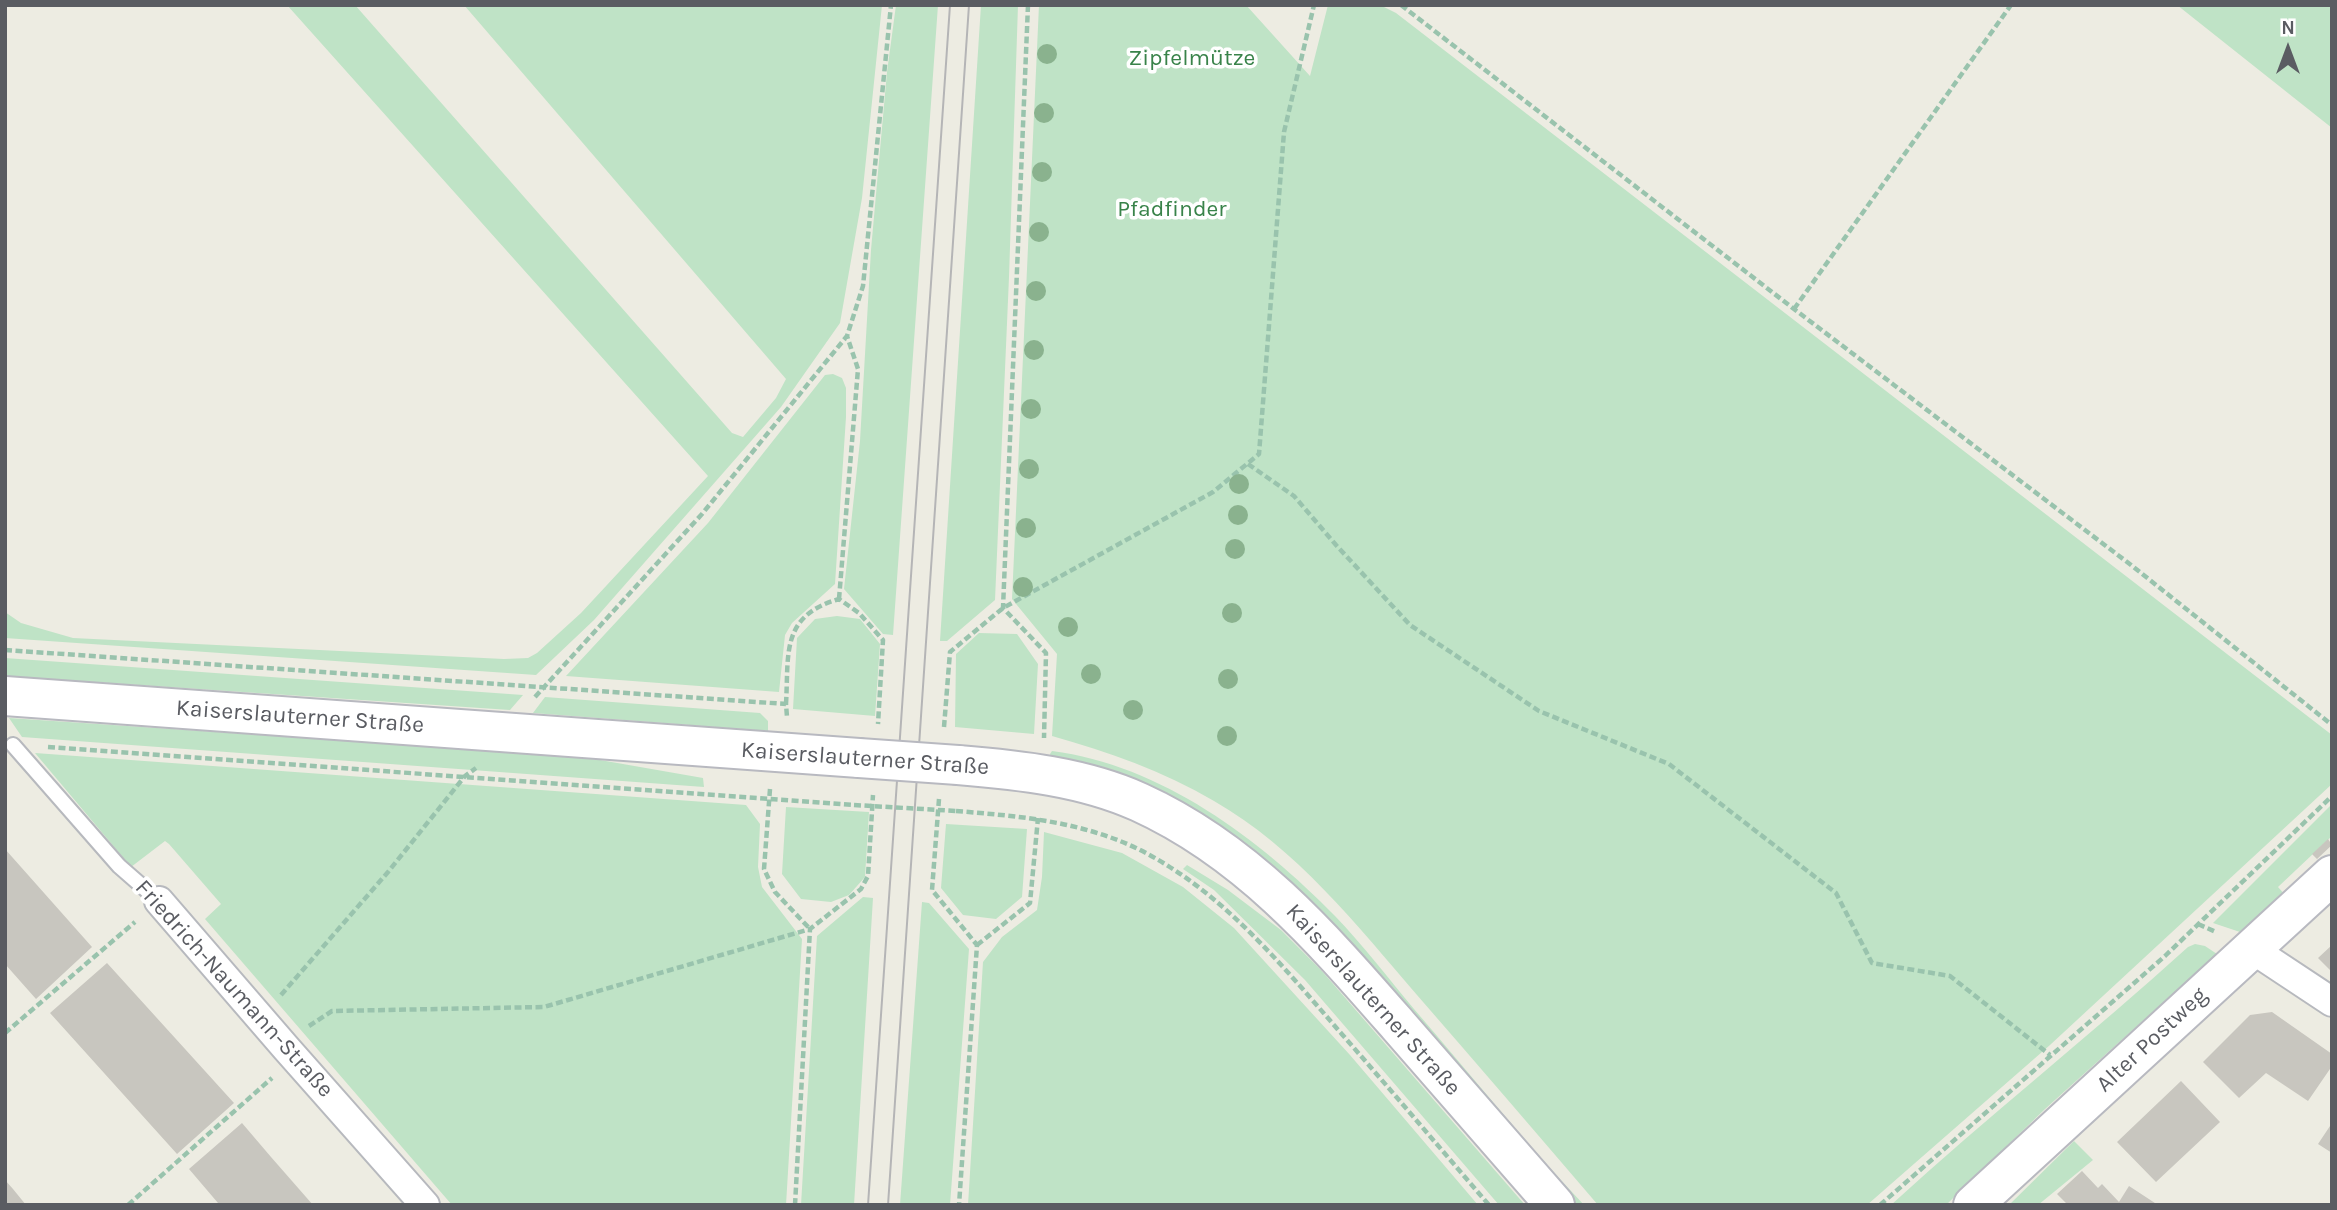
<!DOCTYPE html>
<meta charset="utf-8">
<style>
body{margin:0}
#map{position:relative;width:2337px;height:1210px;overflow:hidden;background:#edece2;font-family:Karla,sans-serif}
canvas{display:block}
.frame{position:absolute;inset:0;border:7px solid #5a5c62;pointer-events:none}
.north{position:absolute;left:2253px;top:14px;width:70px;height:70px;-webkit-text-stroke:5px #fff;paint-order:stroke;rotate:0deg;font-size:19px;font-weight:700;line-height:28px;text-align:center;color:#5a5c62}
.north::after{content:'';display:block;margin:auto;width:24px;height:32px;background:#5a5c62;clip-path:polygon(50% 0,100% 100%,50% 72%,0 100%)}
</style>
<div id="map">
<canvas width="2337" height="1210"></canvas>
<div class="frame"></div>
<div class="north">N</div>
</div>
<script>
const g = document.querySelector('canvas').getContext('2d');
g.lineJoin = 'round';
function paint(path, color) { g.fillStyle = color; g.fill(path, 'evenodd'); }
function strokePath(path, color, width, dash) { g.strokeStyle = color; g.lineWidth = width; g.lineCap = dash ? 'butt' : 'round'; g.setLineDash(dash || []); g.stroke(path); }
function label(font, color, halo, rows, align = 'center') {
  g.font = font + ' Karla,sans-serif'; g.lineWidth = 7; g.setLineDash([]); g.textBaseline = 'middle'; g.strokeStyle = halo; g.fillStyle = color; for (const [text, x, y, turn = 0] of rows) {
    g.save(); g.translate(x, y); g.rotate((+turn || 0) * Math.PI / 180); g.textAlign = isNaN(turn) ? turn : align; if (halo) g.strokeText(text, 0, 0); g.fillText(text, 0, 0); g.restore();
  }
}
paint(new Path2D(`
 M287 5H355L732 433 743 437 776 398 786 379 464 5H882L862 198 840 323 781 407 594 620 536 675 5 638V612L21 623 73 638 504 659 528 658 537 653 581 613 708 476Z
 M896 5H938L893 635 883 634 844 589 860 441 871 250 887 72Z
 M981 5H1018L1009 277 995 600 947 641H940Z
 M1039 5H1246L1310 76 1328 5H1380L1396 13 2332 735V784L2050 1045 1867 1205H1598C1538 1135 1478 1065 1417 995 1357 925 1296 848 1214 801 1163 771 1109 752 1052 736L1057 654 1012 599Z
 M2177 5H2332V128Z
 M833 374 842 378 846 388V417L835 584 792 623 785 635 779 692 566 676 708 523 825 375Z
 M837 616 860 619 880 644 875 716 793 709 797 638 815 619Z
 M979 633 1017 634 1038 664 1034 734 955 727 956 654Z
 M5 658 523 695 510 710 5 676Z
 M545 697 760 713 768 721V731L533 713Z
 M9 718 527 753 600 760 703 778 704 787 22 737Z
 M1052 751C1161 765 1260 839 1335 916 1363 945 1388 978 1414 1009 1470 1074 1525 1142 1584 1205H1573L1337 932 1051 757 1050 754Z
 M35 753 746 805 760 824 758 867 762 887 802 939 786 1205H452L205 919 221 904 169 844 165 841 131 867Z
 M2332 804V836L2278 887 2286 896 2246 934 2213 923Z
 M786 807 869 812 865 877 849 895 831 902 801 899 782 874Z
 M946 824 1027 829 1022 897 996 919 963 915 941 888Z
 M1044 832 1122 853 1183 887 1234 928 1350 1055 1478 1205H968L983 962 1002 937 1037 910 1042 877Z
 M1187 865 1228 890 1281 930 1321 970 1525 1205H1499L1305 980 1214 890 1183 869Z
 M863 897 873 898 854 1205H801L817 936Z
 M922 902 929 903 969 949 950 1205H900Z
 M2195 944 2205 946 2217 954 2045 1109 1946 1205H1891C1988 1116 2091 1035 2188 947Z
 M2074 1141 2093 1160 2038 1205H2009Z`), '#bfe3c6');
paint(new Path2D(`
 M2328 839 2332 845 2317 859 2312 854Z
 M5 849 92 947 36 999 5 964Z
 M2332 945V972L2318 958Z
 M107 963 234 1103 177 1154 50 1013Z
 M2272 1012 2332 1054V1066L2308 1101 2266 1073 2239 1098 2203 1062 2250 1015Z
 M2181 1081 2220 1122 2156 1182 2117 1142Z
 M242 1123 271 1157 313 1205H220L218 1203 189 1169Z
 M2332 1123V1153L2318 1144Z
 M2082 1171 2098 1188 2102 1184 2119 1202 2129 1186 2158 1205H2068L2057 1194Z
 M5 1180 13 1189 26 1205H5Z`), '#c8c6bf');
const service = new Path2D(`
 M13 745 119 866 159 901`);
const minor = new Path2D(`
 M159 901 286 1048 425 1205
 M2252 949 2332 1002`);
const secondary = new Path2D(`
 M5 696 859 758
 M958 765C1019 770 1084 777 1139 802 1247 851 1322 938 1398 1025 1450 1085 1502 1145 1555 1205
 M1973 1205 2332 875`);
strokePath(service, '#b7b9be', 18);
strokePath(minor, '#b7b9be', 32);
strokePath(secondary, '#b8b9c0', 42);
strokePath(new Path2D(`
 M1028 5 1003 608 1046 653 1044 738
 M1401 5 1794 309 2131 565 2332 725
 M1794 309 2011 5
 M1248 464 1294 496 1336 545 1410 625 1539 711 1669 764 1836 893 1872 963 1950 976 2050 1055
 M839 599 858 369 847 336
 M5 650 786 704 787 717
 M535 697 702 514 847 336 863 286 891 5
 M786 704C789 654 780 616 839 599L859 613 883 640 878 724
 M944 727 950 652 1003 608 1213 492 1259 454 1284 132 1314 5
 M48 747 854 805
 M770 789 764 869 775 892 810 929
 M939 799 932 890 977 945 959 1205
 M956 811C1018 816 1079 821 1136 848 1220 889 1280 963 1340 1032 1390 1089 1439 1147 1489 1205
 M2198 924 2216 932
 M977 945 1030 903 1038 818
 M281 995 388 872 465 776 476 768
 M309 1026 332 1011 544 1007 810 929 861 889 868 876 873 795
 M5 1033 135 922
 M128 1205 272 1078
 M795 1205 810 929
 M1880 1205 2165 956 2332 796`), '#99c3ad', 4.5, [7, 3.5]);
strokePath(service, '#fff', 14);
strokePath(minor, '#fff', 28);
strokePath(secondary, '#fff', 38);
strokePath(new Path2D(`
 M868 1205 950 5
 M888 1205 969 5`), '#b5b5b6', 2);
const secondaryBridge = new Path2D(`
 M859 758 958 765`);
strokePath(secondaryBridge, '#b8b9c0', 42, []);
strokePath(new Path2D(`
 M854 805 956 811`), '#99c3ad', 4.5, [7, 3.5]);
strokePath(secondaryBridge, '#fff', 38);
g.fillStyle = '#8ab28e';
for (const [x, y] of [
 [1047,54],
 [1044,113],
 [1042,172],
 [1039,232],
 [1036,291],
 [1034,350],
 [1031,409],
 [1029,469],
 [1239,484],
 [1238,515],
 [1026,528],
 [1235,549],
 [1023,587],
 [1232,613],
 [1068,627],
 [1091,674],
 [1228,679],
 [1133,710],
 [1227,736]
]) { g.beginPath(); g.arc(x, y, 10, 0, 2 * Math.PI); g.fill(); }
label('23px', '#39834a', '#fff', [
 ["Zipfelmütze",1192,58],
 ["Pfadfinder",1172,209]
]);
label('23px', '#5a5c62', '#fff', [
 ["Kaiserslauterner Straße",300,717,4],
 ["Kaiserslauterner Straße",865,759,4],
 ["Friedrich-Naumann-Straße",234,989,48],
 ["Kaiserslauterner Straße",1373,1000,48],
 ["Alter Postweg",2152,1040,-43]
]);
</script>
